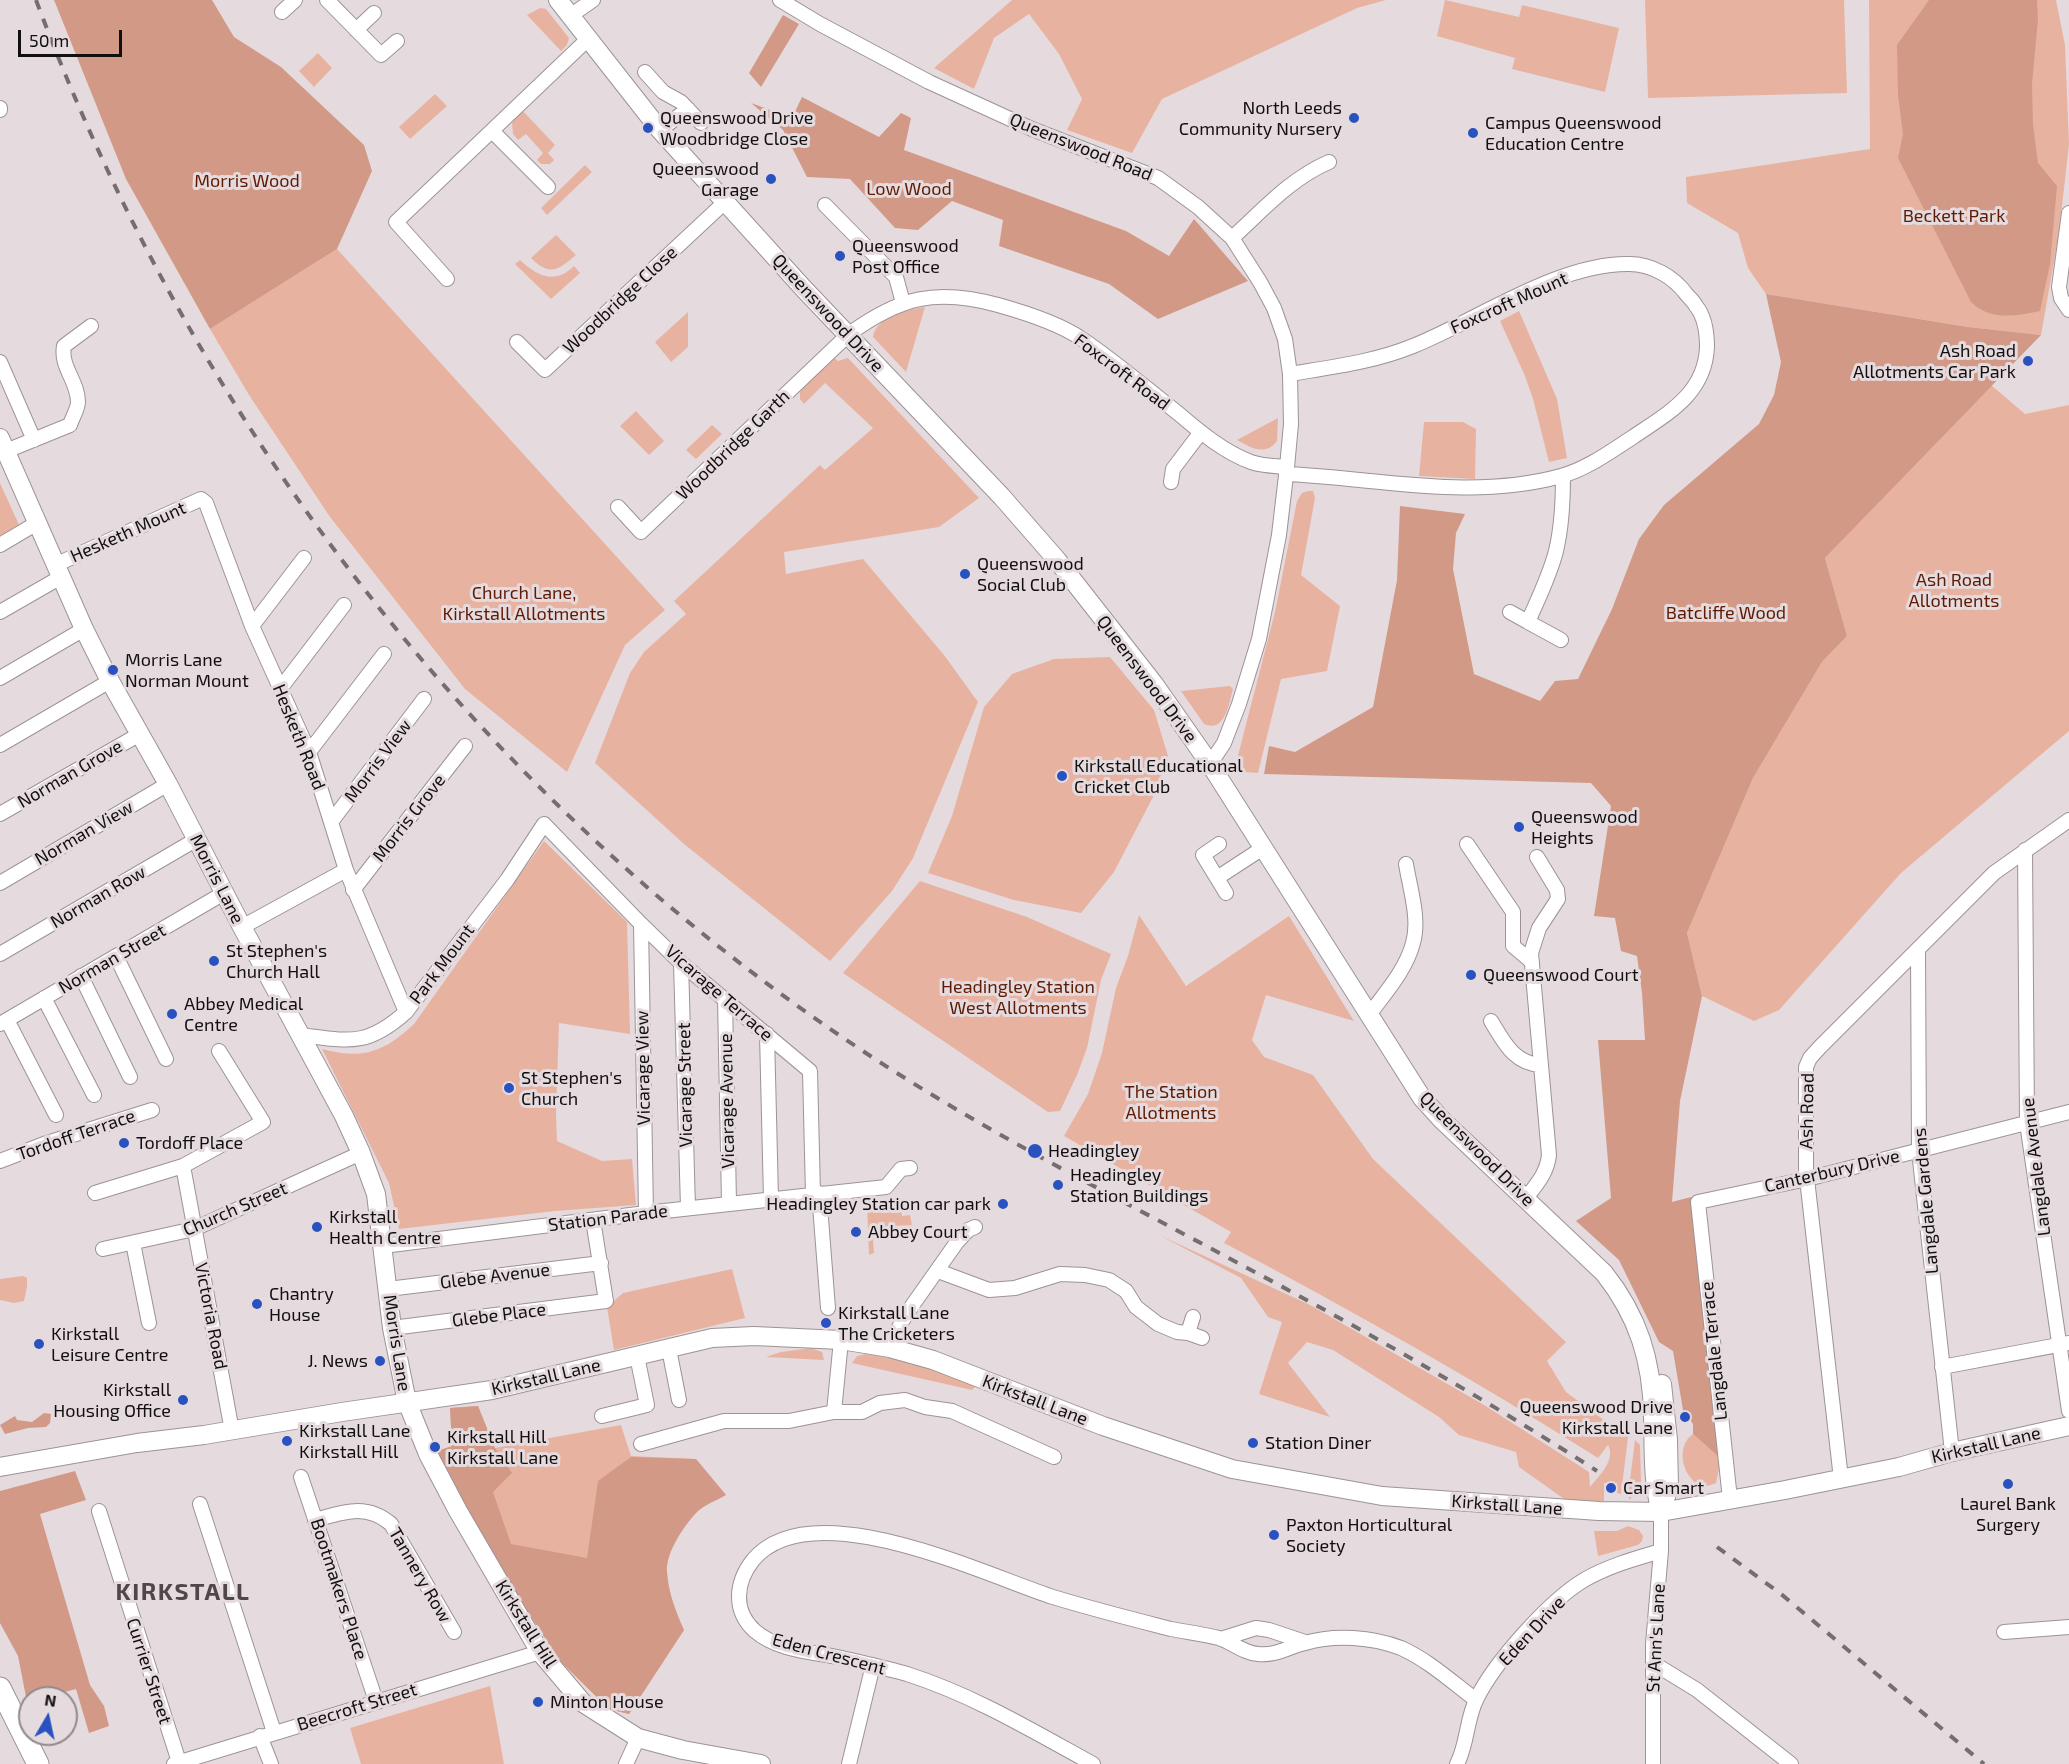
<!DOCTYPE html>
<style>
body{margin:0}
#map{position:relative;width:2069px;height:1764px;overflow:hidden;background:#e5dbde;font-family:"Exo 2",sans-serif}
canvas{display:block}
.north{position:absolute;left:18px;top:1686px;width:60px;height:60px;box-sizing:border-box;background:#e5dbde;border:2px solid #91898b;border-radius:50%;rotate:9deg;font-size:16px;font-weight:700;line-height:24px;text-align:center;color:#120f0f}
.north::after{content:'';display:block;margin:auto;width:21px;height:27px;background:#2951bf;clip-path:polygon(50% 0,100% 100%,50% 72%,0 100%)}
.scale{position:absolute;left:18px;top:30px;width:104px;height:27px;box-sizing:border-box;border:3px solid #120f0f;border-top:0;padding-left:8px;font-size:18px;line-height:21px;white-space:nowrap;color:#120f0f;-webkit-text-stroke:4px #e5dbde;paint-order:stroke}
</style>
<div id="map">
<canvas width="2069" height="1764"></canvas>
<div class="north">N</div>
<div class="scale">50 m</div>
</div>
<script>
const g = document.querySelector('canvas').getContext('2d');
g.lineJoin = 'round';
function paint(path, color) { g.fillStyle = color; g.fill(path, 'evenodd'); }
function strokePath(path, color, width, dash) { g.strokeStyle = color; g.lineWidth = width; g.lineCap = dash ? 'butt' : 'round'; g.setLineDash(dash || []); g.stroke(path); }
function label(font, color, halo, rows, align = 'center') {
  g.font = font + ' "Exo 2",sans-serif'; g.lineWidth = 6; g.setLineDash([]); g.textBaseline = 'middle'; g.strokeStyle = halo; g.fillStyle = color; for (const [text, x, y, turn = 0] of rows) {
    g.save(); g.translate(x, y); g.rotate((+turn || 0) * Math.PI / 180); g.textAlign = isNaN(turn) ? turn : align; if (halo) g.strokeText(text, 0, 0); g.fillText(text, 0, 0); g.restore();
  }
}
paint(new Path2D(`
 M1012 0H1386L1357 8 1162 99 1132 153 1067 130 1082 99 1059 54 1029 14 994 38 974 89 934 68Z
 M1445 0 1519 17 1522 5 1619 28 1605 92 1512 69 1515 58 1437 36Z
 M1645 0H1844L1847 93 1648 98Z
 M1869 0H2056L2065 45 2069 144 2059 233 2041 335 1968 327 1766 294 1748 268 1738 233 1687 203 1686 177 1870 149Z
 M540 8 546 9 569 38 567 45 561 51 527 15Z
 M318 53 332 68 314 87 299 71Z
 M435 94 447 106 410 139 399 127Z
 M522 110 555 145 548 153 554 160 550 164H541L537 160 543 153 526 134 518 140 513 134 512 123Z
 M585 165 592 172 547 215 541 208Z
 M556 235 576 255C558 270 550 277 531 258Z
 M337 249 665 610 625 645 567 772 465 689 330 517 249 395 210 329Z
 M520 260C537 276 555 285 574 266L580 273 551 299 515 264Z
 M925 307 906 372 873 337C876 316 908 310 925 307Z
 M1519 311 1557 399 1567 458 1549 462 1533 399 1525 376 1500 321Z
 M688 312V347L671 362 655 342Z
 M834 358 838 361 848 358 979 498 939 527 784 552 786 574 863 559 944 655 978 702 913 858 892 891 830 961 684 844 595 763 630 673 644 652 686 614 674 601 820 465 825 470 873 428 825 383 804 404 800 399V392L804 387Z
 M1991 385 2025 414 2069 405V731L1901 873 1779 1010 1754 1021 1702 996 1687 933 1753 778 1822 662 1847 636 1825 558Z
 M636 411 664 441 649 455 620 426Z
 M1278 418 1277 441C1265 457 1250 447 1237 440Z
 M1424 422H1463L1476 429 1475 479 1419 476Z
 M712 425 722 434 696 459 686 450Z
 M0 483 20 527 0 538Z
 M1308 491H1313L1315 498 1301 575 1340 606 1327 671 1281 679 1258 773 1234 771 1275 612 1297 501 1302 493Z
 M1110 657 1154 710 1168 756 1153 797 1114 872 1081 913 1014 900 928 873 952 816 984 707 1012 674 1054 659Z
 M1230 686 1233 689C1229 704 1225 733 1204 724L1181 691Z
 M544 841 627 922 630 1034 559 1023 556 1114 557 1141 602 1161 632 1159 636 1205 555 1211 399 1229 389 1183 322 1049C363 1060 384 1052 414 1024Z
 M920 881 1027 917 1111 954 1101 980 1087 1048 1077 1075 1060 1111 1048 1112 843 973Z
 M1139 915 1186 986 1289 916 1354 1021 1266 995 1252 1040 1264 1057 1313 1075 1373 1159 1566 1342 1547 1361 1566 1392 1612 1426 1625 1424 1628 1438 1621 1494 1617 1493V1483H1604V1501H1567L1519 1467 1516 1452 1459 1435 1439 1417 1333 1350 1307 1342 1288 1363 1330 1417 1259 1394 1282 1322 1268 1317 1241 1278 1159 1235 1310 1305 1484 1405 1589 1472 1590 1487C1599 1476 1616 1460 1608 1445L1598 1458C1477 1381 1351 1310 1224 1243L1231 1232 1064 1136 1088 1094 1102 1053 1116 988 1128 956Z
 M900 1201 902 1216 910 1215 912 1225 872 1227 874 1253 869 1255 867 1205Z
 M732 1269 745 1318 614 1350 607 1307 623 1293Z
 M23 1276 27 1278V1287L24 1301 14 1303 0 1300V1279Z
 M811 1348 822 1352 824 1360 766 1357 781 1352Z
 M866 1354C905 1359 940 1372 976 1386L972 1390 852 1363 857 1356Z
 M478 1406 495 1448 621 1425 631 1456 696 1459 726 1495C717 1500 706 1504 698 1511 685 1524 665 1553 667 1572 668 1592 676 1612 684 1630L629 1714 609 1709 562 1663 546 1641 437 1451 452 1446 450 1408Z
 M1693 1434 1721 1459 1716 1483 1704 1487C1683 1481 1674 1447 1693 1434Z
 M1635 1440 1640 1445 1641 1483 1640 1489 1629 1500V1488Z
 M1628 1526 1639 1530 1643 1536 1642 1541 1638 1545 1598 1556 1594 1531H1617Z
 M490 1686 504 1764H361L350 1728Z`), '#e8b2a1');
paint(new Path2D(`
 M54 0H212L234 37 281 67 364 145 372 171 337 249 210 329 126 179Z
 M1929 0H2037L2038 19 2032 84 2033 125 2038 163 2057 186 2050 264 2040 311C2015 316 1990 321 1971 302L1898 158 1903 134 1898 95 1897 45Z
 M783 15 799 24 761 87 749 73Z
 M802 97 879 137 901 113 911 118 904 150 1126 231 1169 256 1194 219 1248 281 1158 319 1109 284 999 246 1003 220 952 201 918 230 895 228 850 179 807 177 783 130 751 103 792 118Z
 M1766 294 1968 327 2041 335 1825 558 1847 636 1822 662 1753 778 1687 933 1702 996 1680 1101 1672 1202 1691 1197 1721 1459 1693 1434V1424L1683 1410 1673 1351 1659 1342 1619 1260 1576 1221 1611 1198 1598 1040H1645L1642 993 1637 956 1621 951 1615 918 1594 916 1611 806 1591 783 1264 774 1269 746 1295 752 1373 707 1397 580 1400 506 1465 514 1456 533 1453 569 1474 674 1540 701 1555 681 1578 679 1612 609 1639 539 1664 505 1759 424 1774 395 1781 362Z
 M478 1406 495 1448 512 1473 493 1492 511 1544 587 1558 598 1481 631 1457 696 1459 726 1495C717 1500 706 1504 698 1511 685 1524 665 1553 667 1572 668 1592 676 1612 684 1630L629 1714 609 1709 562 1663 510 1586 462 1502 437 1451 452 1446 450 1408Z
 M44 1413 51 1414 50 1423 46 1427 28 1428 5 1434 0 1425 15 1416 17 1420 32 1422Z
 M75 1471 86 1500 40 1514 90 1685 104 1706 109 1726 89 1733 76 1689 42 1698H30V1701L27 1702 18 1656 0 1623V1491Z`), '#d29987');
const street = new Path2D(`
 M327 0 381 55 397 41
 M780 0 820 24 929 82 1032 129 1158 178 1198 207 1232 238 1260 282 1274 308 1285 339 1290 374 1291 424 1287 467 1279 535 1259 639 1239 704 1224 743 1210 764
 M282 12 295 0
 M570 16 593 0
 M356 30 374 13
 M645 72 663 92 681 102 701 123
 M0 108V110
 M660 130 688 109
 M492 131 548 187
 M825 205 896 277 903 303
 M2069 213 2059 287 2061 298 2069 310
 M1232 238C1262 211 1291 178 1329 162
 M447 279 396 222 588 39
 M517 342 545 370 725 202
 M0 362 34 440
 M6 451 70 425C72 418 78 409 78 402 78 381 60 367 64 346L91 326
 M1286 474C1378 478 1470 501 1561 476 1587 469 1611 451 1633 437 1668 413 1705 394 1707 347 1707 334 1705 317 1696 306 1694 302 1690 298 1687 295 1674 277 1652 264 1629 264 1558 263 1478 320 1413 346 1374 362 1332 367 1290 374
 M1171 482 1173 469 1201 432
 M618 507 641 532 849 334C900 297 936 288 998 305 1023 312 1060 324 1082 339 1116 362 1147 389 1179 414 1200 432 1224 452 1251 462 1262 466 1275 466 1287 467
 M0 545 37 523
 M55 565 201 499 206 503 252 626 309 752 346 870 406 1012
 M0 612 61 577
 M1510 612 1528 622C1538 599 1550 575 1556 551 1562 526 1563 501 1563 476
 M1528 622 1561 640
 M252 626 304 558
 M0 678 84 629
 M280 689 344 605
 M0 745 110 681
 M309 752 384 654
 M0 814 140 734
 M331 822 424 699
 M1219 844 1203 855 1217 878 1263 848
 M1467 844 1513 912V946L1532 962
 M2025 850 2027 1123 2069 1411
 M1217 878 1226 893
 M0 883 168 784
 M353 890 465 746
 M641 924 646 1213
 M242 927 346 870
 M1918 949 1919 1151 1952 1452
 M0 954 197 839
 M116 956 166 1059
 M681 963 688 1208
 M81 976 130 1077
 M44 998 94 1095
 M725 999 729 1203
 M1369 1015C1385 993 1406 970 1413 943 1420 919 1410 889 1406 864
 M7 1020 56 1115
 M1491 1021C1504 1042 1514 1064 1541 1065
 M0 1024 224 893
 M767 1034 771 1199
 M300 1035C349 1041 367 1047 406 1012L507 880 544 824 641 924 681 963 810 1071 813 1194
 M0 1161 44 1144 152 1110
 M183 1166 232 1431
 M95 1193 183 1166 263 1122 219 1051
 M819 1193 828 1308
 M1526 1198C1537 1184 1547 1173 1549 1155L1531 953 1539 928 1558 899 1557 890 1537 857
 M133 1243 149 1323
 M383 1246 646 1213 886 1187 901 1169 910 1168
 M103 1249 194 1229 361 1153
 M938 1271 989 1290 1015 1288 1060 1274 1085 1275 1109 1280 1126 1291 1136 1307 1158 1324 1177 1332 1188 1333 1202 1338
 M388 1289 601 1263
 M392 1328 606 1301 593 1220
 M1188 1333 1193 1317
 M841 1340 834 1412H862L880 1403 905 1400 925 1407 952 1411 1054 1457
 M890 1348 902 1321 914 1303 957 1242 968 1230 975 1227
 M669 1349 679 1400
 M1942 1367 2069 1343
 M602 1416 647 1405 637 1356
 M641 1444 724 1421H789L834 1412
 M301 1477 376 1701
 M1841 1479 1806 1170V1067L1810 1058 1820 1047 1994 873 2069 820
 M1730 1499 1698 1202 1807 1179 2069 1112
 M200 1504 274 1732
 M99 1511 179 1762
 M315 1520C344 1512 366 1503 391 1524L454 1632
 M2004 1632 2069 1627
 M1221 1639 1256 1628 1269 1630 1305 1642
 M1653 1663 1697 1690 1791 1764
 M260 1736 271 1764
 M174 1764 540 1652
 M626 1764 638 1738
 M849 1764 873 1665
 M1093 1764C1033 1731 973 1695 907 1674 886 1668 863 1663 842 1658 814 1652 778 1651 755 1631 733 1611 735 1583 753 1560 811 1490 985 1575 1053 1597 1092 1609 1132 1619 1171 1629 1187 1632 1203 1634 1219 1638 1232 1642 1243 1653 1258 1654 1276 1656 1288 1647 1305 1643 1335 1634 1372 1637 1401 1648 1428 1660 1452 1682 1476 1700
 M1457 1764C1468 1743 1466 1719 1477 1698 1495 1662 1549 1601 1584 1580 1608 1566 1634 1559 1661 1551
 M1653 1764V1644L1661 1551V1512`);
const secondary = new Path2D(`
 M558 0 660 130 804 289 1002 497 1057 560 1154 684 1210 764 1422 1098 1442 1120 1604 1273C1638 1316 1652 1360 1653 1415 1654 1448 1652 1480 1661 1512
 M0 438 84 629 110 681 168 784 242 927 344 1116 361 1153 376 1194 392 1328 407 1402 428 1454 458 1511 540 1652 583 1703 638 1738 683 1750 761 1764
 M0 1467 137 1443 204 1435 342 1412 492 1390 712 1338 754 1336 841 1340 890 1348 933 1360 1103 1426 1232 1469 1382 1496 1599 1511 1661 1512 1785 1490 1899 1467 1952 1452 2069 1426
 M1661 1512 1669 1487 1668 1440 1662 1384`);
const primary = new Path2D(`
 M0 1688 38 1764`);
strokePath(street, '#9c9395', 16);
strokePath(secondary, '#9c9395', 20);
strokePath(primary, '#9c9395', 23);
strokePath(street, '#fff', 14);
strokePath(secondary, '#fff', 18);
strokePath(primary, '#fff', 21);
strokePath(new Path2D(`
 M36 0C198 434 487 806 875 1059 987 1132 1106 1192 1223 1255 1351 1323 1476 1393 1597 1471
 M1717 1547 1781 1594 1984 1764`), '#746e6f', 4, [10, 10]);
for (const [x, y, r, color] of [
 [1354,118,6,"#2951bf"],
 [648,128,6,"#2951bf"],
 [1473,133,6,"#2951bf"],
 [771,179,6,"#2951bf"],
 [840,256,6,"#2951bf"],
 [2028,361,6,"#2951bf"],
 [965,574,6,"#2951bf"],
 [113,670,6,"#2951bf"],
 [1062,776,6,"#2951bf"],
 [1519,827,6,"#2951bf"],
 [214,961,6,"#2951bf"],
 [1471,975,6,"#2951bf"],
 [172,1014,6,"#2951bf"],
 [509,1088,6,"#2951bf"],
 [124,1143,6,"#2951bf"],
 [1035,1151,8,"#2951bf"],
 [1058,1185,6,"#2951bf"],
 [1003,1204,6,"#2951bf"],
 [317,1227,6,"#2951bf"],
 [856,1232,6,"#2951bf"],
 [257,1304,6,"#2951bf"],
 [826,1323,6,"#2951bf"],
 [39,1344,6,"#2951bf"],
 [380,1361,6,"#2951bf"],
 [183,1400,6,"#2951bf"],
 [1685,1417,6,"#2951bf"],
 [287,1441,6,"#2951bf"],
 [1253,1443,6,"#2951bf"],
 [435,1447,6,"#2951bf"],
 [2008,1484,6,"#2951bf"],
 [1611,1488,6,"#2951bf"],
 [1274,1535,6,"#2951bf"],
 [538,1702,6,"#2951bf"]
]) { const dot = new Path2D(); dot.arc(x, y, r, 0, 2 * Math.PI); g.fillStyle = color; g.fill(dot); strokePath(dot, '#e5dbde', 2); }
label('18px', '#120f0f', '#e5dbde', [
 ["North Leeds",1342,108,"right"],
 ["Community Nursery",1342,129,"right"],
 ["Queenswood Drive",660,118],
 ["Woodbridge Close",660,139],
 ["Campus Queenswood",1485,123],
 ["Education Centre",1485,144],
 ["Queenswood",759,169,"right"],
 ["Garage",759,190,"right"],
 ["Queenswood",852,246],
 ["Post Office",852,267],
 ["Ash Road",2016,351,"right"],
 ["Allotments Car Park",2016,372,"right"],
 ["Queenswood",977,564],
 ["Social Club",977,585],
 ["Morris Lane",125,660],
 ["Norman Mount",125,681],
 ["Kirkstall Educational",1074,766],
 ["Cricket Club",1074,787],
 ["Queenswood",1531,817],
 ["Heights",1531,838],
 ["St Stephen's",226,951],
 ["Church Hall",226,972],
 ["Queenswood Court",1483,975],
 ["Abbey Medical",184,1004],
 ["Centre",184,1025],
 ["St Stephen's",521,1078],
 ["Church",521,1099],
 ["Tordoff Place",136,1143],
 ["Headingley",1048,1151],
 ["Headingley",1070,1175],
 ["Station Buildings",1070,1196],
 ["Headingley Station car park",991,1204,"right"],
 ["Kirkstall",329,1217],
 ["Health Centre",329,1238],
 ["Abbey Court",868,1232],
 ["Chantry",269,1294],
 ["House",269,1315],
 ["Kirkstall Lane",838,1313],
 ["The Cricketers",838,1334],
 ["Kirkstall",51,1334],
 ["Leisure Centre",51,1355],
 ["J. News",368,1361,"right"],
 ["Kirkstall",171,1390,"right"],
 ["Housing Office",171,1411,"right"],
 ["Queenswood Drive",1673,1407,"right"],
 ["Kirkstall Lane",1673,1428,"right"],
 ["Kirkstall Lane",299,1431],
 ["Kirkstall Hill",299,1452],
 ["Kirkstall Hill",447,1437],
 ["Kirkstall Lane",447,1458],
 ["Station Diner",1265,1443],
 ["Car Smart",1623,1488],
 ["Laurel Bank",2008,1504,"center"],
 ["Surgery",2008,1525,"center"],
 ["Paxton Horticultural",1286,1525],
 ["Society",1286,1546],
 ["Minton House",550,1702]
], 'left');
label('18px', '#120f0f', '#e5dbde', [
 ["Queenswood Road",1081,147,22],
 ["Woodbridge Close",620,300,-43],
 ["Foxcroft Mount",1509,303,-24],
 ["Queenswood Drive",828,313,47],
 ["Foxcroft Road",1122,372,37],
 ["Woodbridge Garth",733,445,-44],
 ["Hesketh Mount",128,532,-24],
 ["Queenswood Drive",1147,679,53],
 ["Hesketh Road",299,737,68],
 ["Morris View",378,761,-53],
 ["Norman Grove",70,774,-30],
 ["Morris Grove",409,818,-52],
 ["Norman View",84,833,-30],
 ["Morris Lane",217,879,63],
 ["Norman Row",98,897,-30],
 ["Norman Street",112,959,-30],
 ["Park Mount",442,964,-53],
 ["Vicarage Terrace",719,993,41],
 ["Vicarage View",643,1068,-91],
 ["Vicarage Street",685,1085,-91],
 ["Vicarage Avenue",727,1101,-91],
 ["Ash Road",1807,1111,-89],
 ["Tordoff Terrace",76,1135,-19],
 ["Queenswood Drive",1477,1149,45],
 ["Langdale Avenue",2036,1167,-97],
 ["Canterbury Drive",1832,1171,-13],
 ["Langdale Gardens",1926,1201,-95],
 ["Church Street",235,1209,-23],
 ["Station Parade",608,1218,-7],
 ["Glebe Avenue",495,1276,-7],
 ["Glebe Place",499,1315,-7],
 ["Victoria Road",211,1316,79],
 ["Morris Lane",397,1343,81],
 ["Langdale Terrace",1714,1351,-96],
 ["Kirkstall Lane",546,1377,-13],
 ["Kirkstall Lane",1035,1400,21],
 ["Kirkstall Lane",1986,1445,-13],
 ["Kirkstall Lane",1507,1505,4],
 ["Tannery Row",420,1575,60],
 ["Bootmakers Place",339,1589,72],
 ["Kirkstall Hill",526,1624,58],
 ["Eden Drive",1532,1631,-47],
 ["St Ann's Lane",1656,1638,-87],
 ["Eden Crescent",829,1654,15],
 ["Currier Street",149,1671,72],
 ["Beecroft Street",357,1707,-17]
]);
label('18px', '#5e1a02', '#e5dbde', [
 ["Morris Wood",247,181],
 ["Low Wood",909,189],
 ["Beckett Park",1954,216],
 ["Ash Road",1954,580],
 ["Allotments",1954,601],
 ["Church Lane,",524,593],
 ["Kirkstall Allotments",524,614],
 ["Batcliffe Wood",1726,613],
 ["Headingley Station",1018,987],
 ["West Allotments",1018,1008],
 ["The Station",1171,1092],
 ["Allotments",1171,1113]
]);
g.letterSpacing = '1.5px';
label('bold 24px', '#4f4749', '#e5dbde', [
 ["KIRKSTALL",183,1592]
]);
g.letterSpacing = '0px';
</script>
